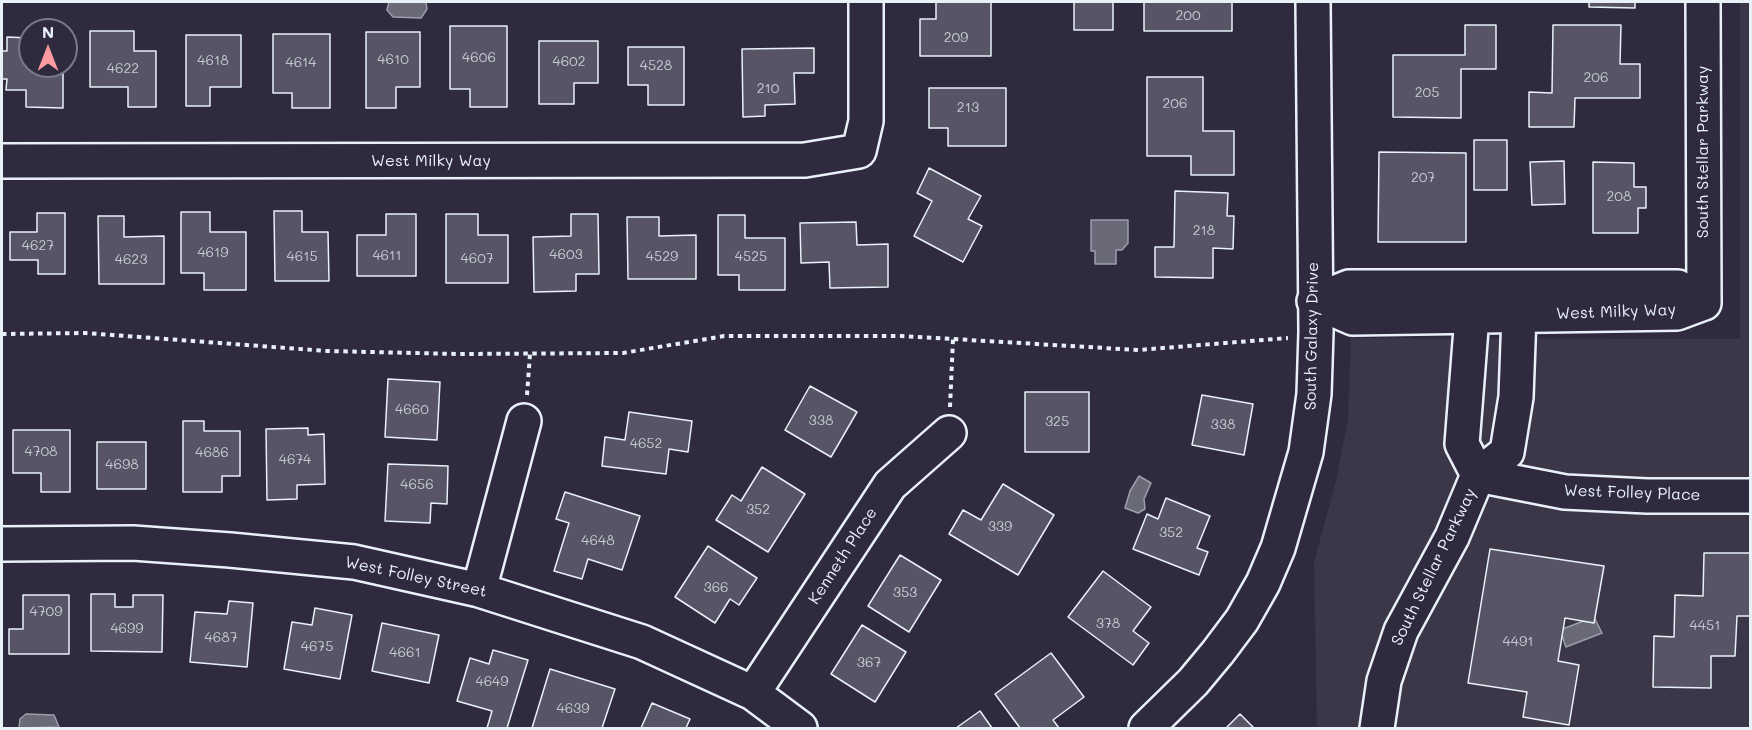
<!DOCTYPE html>
<style>
body{margin:0}
#map{position:relative;width:1752px;height:730px;overflow:hidden;background:#2f2a3d;font-family:Mali,sans-serif}
canvas{display:block}
.frame{position:absolute;inset:0;border:3px solid #e8f1f8;pointer-events:none}
.north{position:absolute;left:18px;top:18px;width:60px;height:60px;box-sizing:border-box;background:#2f2a3d;border:2px solid #797a88;border-radius:50%;rotate:0deg;font-size:16px;font-weight:700;line-height:24px;text-align:center;color:#e8f1f8}
.north::after{content:'';display:block;margin:auto;width:21px;height:27px;background:#ff9aa2;clip-path:polygon(50% 0,100% 100%,50% 72%,0 100%)}
</style>
<div id="map">
<canvas width="1752" height="730"></canvas>
<div class="frame"></div>
<div class="north">N</div>
</div>
<script>
const g = document.querySelector('canvas').getContext('2d');
g.lineJoin = 'round';
function paint(path, color) { g.fillStyle = color; g.fill(path, 'evenodd'); }
function strokePath(path, color, width, dash) { g.strokeStyle = color; g.lineWidth = width; g.lineCap = dash ? 'butt' : 'round'; g.setLineDash(dash || []); g.stroke(path); }
function label(font, color, halo, rows, align = 'center') {
  g.font = font + ' Mali,sans-serif'; g.lineWidth = 4.5; g.setLineDash([]); g.textBaseline = 'middle'; g.strokeStyle = halo; g.fillStyle = color; for (const [text, x, y, turn = 0] of rows) {
    g.save(); g.translate(x, y); g.rotate((+turn || 0) * Math.PI / 180); g.textAlign = isNaN(turn) ? turn : align; if (halo) g.strokeText(text, 0, 0); g.fillText(text, 0, 0); g.restore();
  }
}
paint(new Path2D(`
 M1740 2H1750V728H1317L1314 562 1336 481 1348 419 1351 338 1740 339Z`), '#3b3749');
const water = new Path2D(`
 M389 2H426L427 9 421 18 393 17 387 10Z
 M1091 220H1128V243L1122 250H1116V264H1095V251H1091Z
 M1139 476 1151 483 1144 499 1145 509 1138 513 1125 508 1130 491Z
 M1594 617 1602 633 1566 647 1560 630Z
 M26 714 54 715 59 727 19 728 20 719Z`);
paint(water, '#696978');
strokePath(water, '#9c9fab', 1.5);
const building = new Path2D(`
 M936 2H991V56H920V19H936Z
 M1074 2H1113V30H1074Z
 M1144 2H1232V31H1144Z
 M1589 2H1635V8L1589 7Z
 M1465 25H1496V69H1461V118L1393 117V55H1465Z
 M1553 25H1621L1620 64H1640V98H1575L1574 127H1529V92L1552 93Z
 M450 26H507V107H470V89H450Z
 M30 30V66H63V108L26 107V90H6L7 79H2V51H7V37L30 38Z
 M90 31H134V51H156V107H128V87H90Z
 M366 32H420V87H396V108H366Z
 M273 34H330V108H292V93H273Z
 M186 35H241V87H210V106H186Z
 M539 41H598V83H574V104H539Z
 M628 47H684V105H648V85H628Z
 M814 48V73H794L795 104 765 105V116L743 117 742 49Z
 M1147 77H1203V131H1234V175H1191V156H1147Z
 M929 88H1006V146H948V128H929Z
 M1474 140H1507V190H1474Z
 M1379 152 1466 153V242H1378Z
 M1564 161 1565 204 1532 205 1530 162Z
 M1593 162 1634 163V187H1646V208H1638V233H1593Z
 M929 168 981 196 968 219 982 226 963 262 914 236 932 201 917 193Z
 M1175 191 1228 193 1227 216H1234L1233 249 1213 248V278L1155 277V247H1174Z
 M274 211H302V232H328L329 281H275Z
 M181 212H210V232H246V290H204V273H181Z
 M37 213H65V274H38V260H10V232H37Z
 M386 214H416V276H357V235H386Z
 M446 214H478V235H508V283H446Z
 M571 214H598L599 274H576V291L534 292 533 237 571 236Z
 M718 215H745V238H785V290H739V275H718Z
 M98 216H124V237L164 236V284H99Z
 M627 217H659V236L696 235V279H628Z
 M856 222 857 245 888 244V287L830 288 829 262 801 263 800 223Z
 M388 379 440 382 437 440 385 437Z
 M810 386 857 412 831 457 785 430Z
 M1025 392H1089V452H1025Z
 M1202 395 1253 404 1244 455 1192 445Z
 M629 412 692 421 688 452 669 449 666 474 602 466 605 437 625 440Z
 M183 421H204V431H240V476H222V492H183Z
 M308 428V435L324 434 325 484 297 485V499L267 500 266 429Z
 M13 430H70V492H41V473H13Z
 M97 442H146V489H97Z
 M388 464 448 466 447 504 431 503 430 523 385 521Z
 M762 467 805 494 768 552 716 520 732 495 741 501Z
 M1003 484 1054 515 1018 575 949 534 963 510 981 520Z
 M565 492 640 516 622 570 588 559 582 579 554 571 569 523 556 519Z
 M1166 498 1210 516 1197 548 1208 552 1199 575 1133 549 1147 514 1158 519Z
 M708 546 757 578 739 605 730 599 715 623 675 597Z
 M1490 549 1604 566 1594 623 1565 618 1558 661 1579 665 1569 725 1523 717 1527 692 1468 683Z
 M1704 553H1750V616H1737L1735 656H1711V688L1653 687 1654 636 1674 637 1675 595 1703 596Z
 M900 555 941 580 909 632 868 606Z
 M1103 571 1151 607 1133 631 1149 643 1133 665 1068 617Z
 M91 594H115V607H133V595H163L162 652 91 651Z
 M23 595H69V654H9V629H23Z
 M229 601 253 603 247 667 190 662 195 612 227 614Z
 M315 608 352 615 340 679 284 669 292 622 312 625Z
 M382 623 439 635 429 683 372 671Z
 M862 625 906 652 875 702 831 674Z
 M493 650 528 660 507 728H487L492 711 457 701 470 658 489 664Z
 M1051 653 1084 697 1053 720 1059 728H1020L995 694Z
 M550 669 615 689 602 728H532Z
 M652 703 690 719 686 728H641Z
 M980 711 992 728H956Z
 M1240 714 1254 728H1226Z`);
paint(building, '#575565');
strokePath(building, '#e8f1f8', 1.5);
const minor = new Path2D(`
 M1703 2 1704 303
 M2 161 805 160 859 151 866 121V2
 M1314 301 1349 287H1678L1704 303
 M1314 301 1353 318 1677 313 1704 303
 M1478 475 1565 492 1647 496H1750
 M2 544 133 543 230 550 354 562 479 590 642 642 753 693 800 728
 M479 590 524 421
 M753 693 890 485 949 433
 M1146 728 1193 682 1218 652 1242 620 1263 583 1278 548 1306 452 1314 394 1316 332 1313 2
 M1377 728 1384 681 1401 631 1452 537 1478 475 1507 452 1516 397 1519 315 1496 287 1472 316 1462 444 1478 475`);
strokePath(minor, '#e8f1f8', 38);
strokePath(new Path2D(`
 M2 334 85 333 327 351 458 354 623 353 724 336H902L1138 350 1288 338
 M527 395 530 354
 M950 407 953 339`), '#e8f1f8', 4, [4.5, 4.5]);
strokePath(minor, '#2f2a3d', 33);
label('14px', '#c4cad3', null, [
 ["200",1188,16],
 ["209",956,38],
 ["4606",479,58],
 ["4610",393,60],
 ["4618",213,61],
 ["4602",569,62],
 ["4614",301,63],
 ["4528",656,66],
 ["4622",123,69],
 ["206",1596,78],
 ["210",768,89],
 ["205",1427,93],
 ["206",1175,104],
 ["213",968,108],
 ["207",1423,178],
 ["208",1619,197],
 ["218",1204,231],
 ["4627",38,246],
 ["4619",213,253],
 ["4603",566,255],
 ["4611",387,256],
 ["4615",302,257],
 ["4529",662,257],
 ["4525",751,257],
 ["4607",477,259],
 ["4623",131,260],
 ["4660",412,410],
 ["338",821,421],
 ["325",1057,422],
 ["338",1223,425],
 ["4652",646,444],
 ["4708",41,452],
 ["4686",212,453],
 ["4674",295,460],
 ["4698",122,465],
 ["4656",417,485],
 ["352",758,510],
 ["339",1000,527],
 ["352",1171,533],
 ["4648",598,541],
 ["366",716,588],
 ["353",905,593],
 ["4709",46,612],
 ["378",1108,624],
 ["4451",1705,626],
 ["4699",127,629],
 ["4687",221,638],
 ["4491",1518,642],
 ["4675",317,647],
 ["4661",405,653],
 ["367",869,663],
 ["4649",492,682],
 ["4639",573,709]
]);
label('16px', '#e8f1f8', '#2f2a3d', [
 ["South Stellar Parkway",1703,152,-90],
 ["West Milky Way",431,161],
 ["West Milky Way",1616,312,-2],
 ["South Galaxy Drive",1312,336,-89],
 ["West Folley Place",1632,493,2],
 ["Kenneth Place",843,556,-57],
 ["South Stellar Parkway",1434,567,-64],
 ["West Folley Street",416,577,12]
]);
</script>
